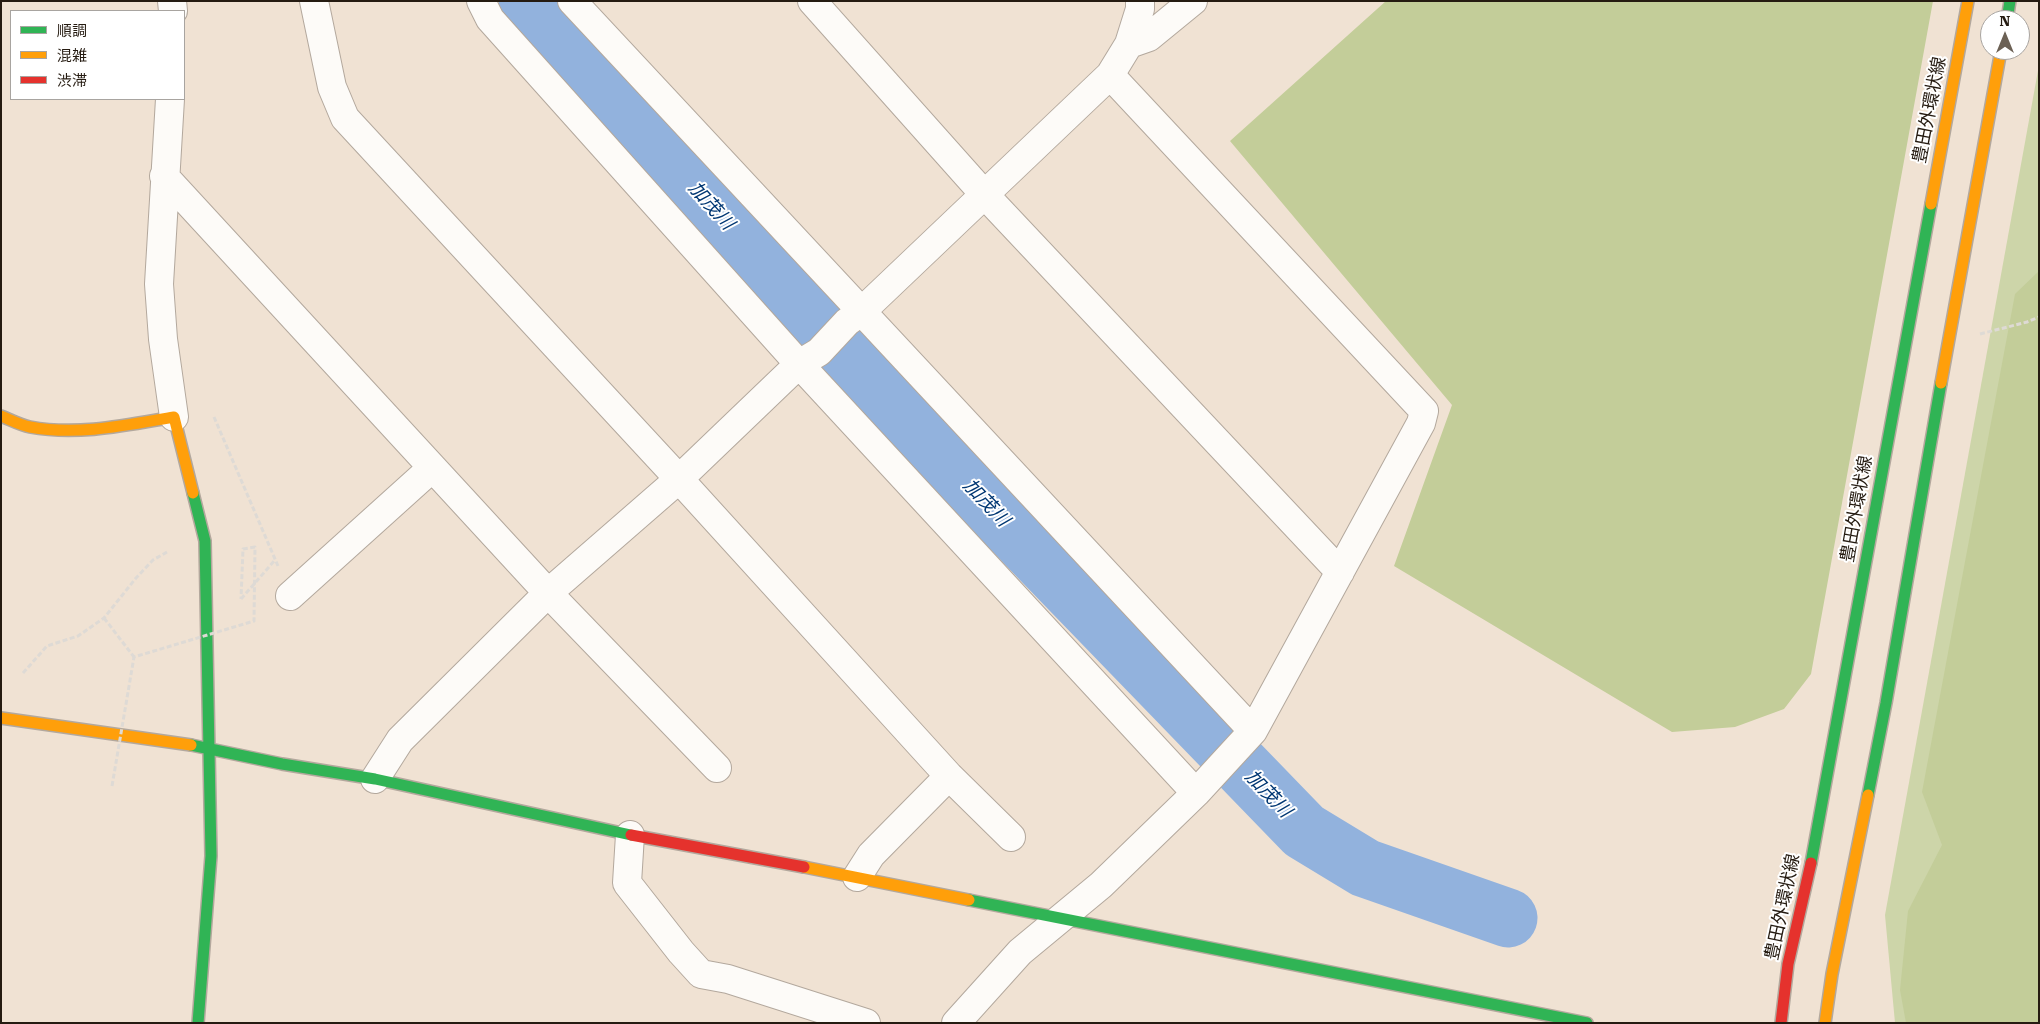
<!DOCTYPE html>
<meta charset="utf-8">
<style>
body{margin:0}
#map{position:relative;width:2040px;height:1024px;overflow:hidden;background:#f0e2d3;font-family:"Roboto Serif","Noto Sans JP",serif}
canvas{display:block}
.frame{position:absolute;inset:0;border:2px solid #251b11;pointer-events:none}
.legend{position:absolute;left:10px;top:10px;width:175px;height:90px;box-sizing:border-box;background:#fff;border:1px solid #a8a4a0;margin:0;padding:6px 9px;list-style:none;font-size:15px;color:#251b11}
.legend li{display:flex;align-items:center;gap:10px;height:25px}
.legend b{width:25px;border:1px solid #a8a4a0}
.north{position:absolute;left:1980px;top:10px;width:50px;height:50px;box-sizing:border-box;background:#fff;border:1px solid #a8a4a0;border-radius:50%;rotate:0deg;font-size:14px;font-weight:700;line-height:20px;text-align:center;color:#251b11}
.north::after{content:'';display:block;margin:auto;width:18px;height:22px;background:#6c6155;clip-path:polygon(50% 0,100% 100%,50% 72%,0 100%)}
</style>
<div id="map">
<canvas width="2040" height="1024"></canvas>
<div class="frame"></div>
<ul class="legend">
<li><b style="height:6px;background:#30b455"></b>順調</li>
<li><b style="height:6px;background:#ff9f0a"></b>混雑</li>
<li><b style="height:6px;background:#e5322d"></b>渋滞</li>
</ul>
<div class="north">N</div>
</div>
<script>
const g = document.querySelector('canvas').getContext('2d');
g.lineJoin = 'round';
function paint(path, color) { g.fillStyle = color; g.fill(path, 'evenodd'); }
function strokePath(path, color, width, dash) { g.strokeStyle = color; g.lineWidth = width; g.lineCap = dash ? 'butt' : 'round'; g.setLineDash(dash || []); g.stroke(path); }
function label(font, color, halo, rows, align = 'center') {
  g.font = font + ' "Roboto Serif","Noto Sans JP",serif'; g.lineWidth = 4; g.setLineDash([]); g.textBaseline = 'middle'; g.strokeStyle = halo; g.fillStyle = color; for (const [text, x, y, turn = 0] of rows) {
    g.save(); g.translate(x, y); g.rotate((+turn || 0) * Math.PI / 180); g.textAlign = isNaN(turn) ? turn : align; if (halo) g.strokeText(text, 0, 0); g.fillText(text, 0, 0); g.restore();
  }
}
paint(new Path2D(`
 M2039 65V1023H1895L1885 915Z`), '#cdd5a9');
paint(new Path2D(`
 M1386 1H1933L1811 674 1784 709 1735 727 1672 732 1394 566 1452 405 1230 141Z
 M2039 271V1023H1906L1900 990 1908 911 1942 845 1922 792 2015 294Z`), '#c3cd99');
strokePath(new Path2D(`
 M528 1 846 358 1304 831 1365 868 1508 918`), '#92b2dd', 59);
const street = new Path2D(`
 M172 1 173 11
 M314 1 332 87 345 118 679 479 949 776 1011 837
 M481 1 490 19 799 364 1196 793
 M572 1 1253 731
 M812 1 984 194 1340 572
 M1129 44 1140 9V1
 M170 99 159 284 163 339 174 417
 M164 176 548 593 717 768
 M290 596 432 468
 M375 779 400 740 548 593 679 479 799 364 819 352 847 322 862 311 1110 75 1129 44 1149 37 1193 1
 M630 835 627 883 681 952 701 974 728 979 866 1023
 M857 877 871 855 949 776
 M956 1023 1020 952 1101 885 1196 793 1253 731 1421 423 1424 411 1110 75`);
const fast = new Path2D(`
 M2007 20 2010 1
 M193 493 205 541 211 856 198 1023
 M191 745 282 764 375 779 631 835
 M1868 795 1886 703 1941 383
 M1811 863 1931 204
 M969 900 1587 1023`);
const slow = new Path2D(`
 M1931 204 1968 1
 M1941 383 2001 50
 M1 416C11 420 20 425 30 427 78 436 127 425 174 417L193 493
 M1 718 191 745
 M804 867 969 900
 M1825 1023 1832 974 1868 795`);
const jam = new Path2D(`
 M631 835 804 867
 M1781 1023 1788 964 1811 863`);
strokePath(street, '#b3a89d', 30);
strokePath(fast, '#b3a89d', 14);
strokePath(slow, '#b3a89d', 14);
strokePath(jam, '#b3a89d', 14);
strokePath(new Path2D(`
 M1980 334 2027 322 2039 317
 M214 417 278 566
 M241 599 275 560
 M104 618 134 657
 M23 673 47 646 78 636 104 618 136 578 153 560 167 552`), '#dedad5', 3, [5, 2.5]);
strokePath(street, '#fdfbf8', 28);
strokePath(fast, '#30b455', 11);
strokePath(slow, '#ff9f0a', 11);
strokePath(jam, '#e5322d', 11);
strokePath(new Path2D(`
 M112 786 134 657 254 621 255 547 243 549 241 599`), '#dedad5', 3, [5, 2.5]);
label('18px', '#251b11', '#fff', [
 ["豊田外環状線",1930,110,-79],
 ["豊田外環状線",1857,509,-80],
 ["豊田外環状線",1783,907,-78]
]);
label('italic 19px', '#013773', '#fff', [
 ["加茂川",711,206,48],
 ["加茂川",986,503,46],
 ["加茂川",1268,794,46]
]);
</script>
